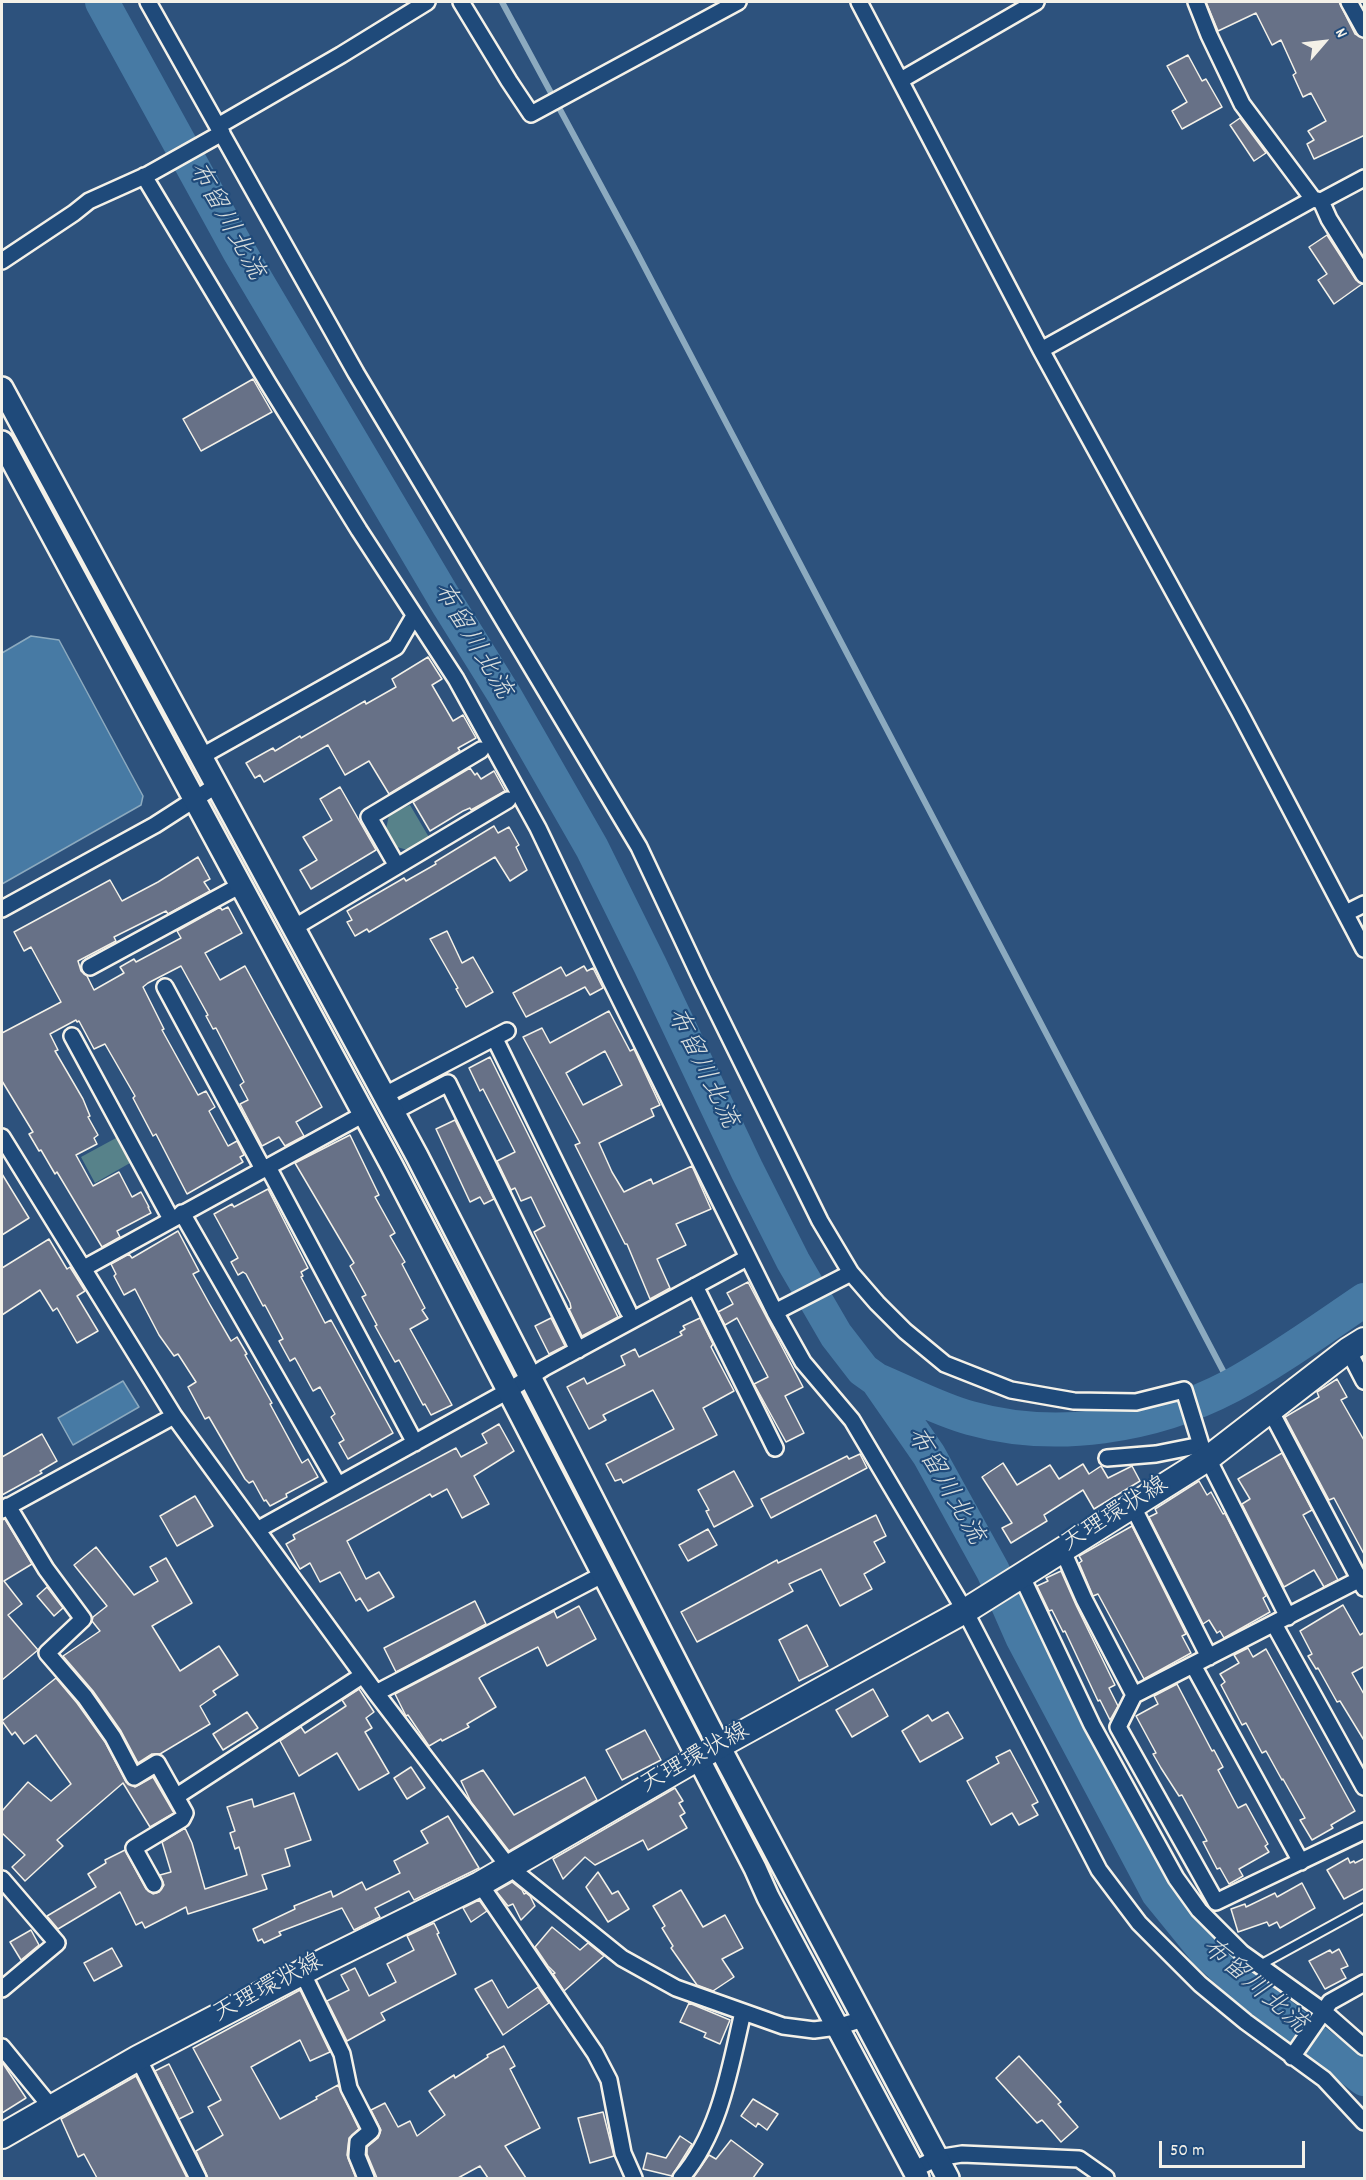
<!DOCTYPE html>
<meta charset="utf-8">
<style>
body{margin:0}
#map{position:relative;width:1366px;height:2180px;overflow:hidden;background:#2d527d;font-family:Dekko,sans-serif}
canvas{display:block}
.frame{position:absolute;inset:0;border:3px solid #f4f1e8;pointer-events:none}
.north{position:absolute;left:1294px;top:12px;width:60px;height:60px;-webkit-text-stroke:4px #1f4a7a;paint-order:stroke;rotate:62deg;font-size:16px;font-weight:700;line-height:24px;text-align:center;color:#f4f1e8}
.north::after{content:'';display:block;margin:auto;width:21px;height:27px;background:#f4f1e8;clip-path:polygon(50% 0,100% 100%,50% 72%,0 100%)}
.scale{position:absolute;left:1159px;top:2141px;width:146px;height:27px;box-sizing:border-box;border:3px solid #f4f1e8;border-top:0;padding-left:8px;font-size:18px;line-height:21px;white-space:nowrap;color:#f4f1e8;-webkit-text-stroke:4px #1f4a7a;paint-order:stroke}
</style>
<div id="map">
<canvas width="1366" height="2180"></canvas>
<div class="frame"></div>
<div class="north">N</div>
<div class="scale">50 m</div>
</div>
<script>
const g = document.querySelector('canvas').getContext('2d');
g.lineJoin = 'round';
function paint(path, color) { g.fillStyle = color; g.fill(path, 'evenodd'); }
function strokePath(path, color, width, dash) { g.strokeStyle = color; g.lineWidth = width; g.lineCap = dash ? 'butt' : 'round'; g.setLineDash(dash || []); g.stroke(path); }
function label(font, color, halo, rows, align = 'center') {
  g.font = font + ' Dekko,"Klee One",sans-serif'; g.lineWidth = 4.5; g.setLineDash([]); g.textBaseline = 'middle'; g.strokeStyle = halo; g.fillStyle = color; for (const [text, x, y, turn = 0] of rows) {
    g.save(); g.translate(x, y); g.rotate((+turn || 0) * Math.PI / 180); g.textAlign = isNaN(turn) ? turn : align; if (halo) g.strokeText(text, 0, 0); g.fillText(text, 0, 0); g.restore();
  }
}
paint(new Path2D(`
 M410 805 430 839 411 851 397 847 386 829 389 815Z
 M116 1138 130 1163 95 1183 81 1157Z`), '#57828a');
const water = new Path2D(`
 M31 636 59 640 143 796 141 805 2 884V653Z
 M123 1381 139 1407 73 1445 58 1418Z`);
paint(water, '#477aa4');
strokePath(water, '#8caabf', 1.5);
strokePath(new Path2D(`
 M502 2 633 245 1231 1386`), '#8caabf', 6);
strokePath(new Path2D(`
 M102 2 239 251 449 606 505 696 592 848 650 965 747 1170 793 1261 836 1335 863 1370 877 1380 929 1455 993 1571 1022 1637 1158 1893 1206 1952 1241 1984 1364 2079
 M877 1380C906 1392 940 1410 970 1418 1055 1442 1153 1427 1231 1386 1277 1361 1321 1329 1364 1300`), '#477aa4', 34);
const building = new Path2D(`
 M1206 2H1339L1355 34 1365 39V135L1314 159 1307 144 1314 140 1308 131 1326 121 1311 93 1303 97 1293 75 1296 73 1281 40 1272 45 1256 13 1218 31Z
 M1188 55 1202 81 1206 79 1222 107 1182 129 1172 111 1187 102 1167 66Z
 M1240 118 1266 153 1254 161 1230 125Z
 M1327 235 1356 280 1362 284 1334 304 1318 280 1327 274 1309 247Z
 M253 379 272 412 201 451 183 419Z
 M428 657 442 679 432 685 453 721 463 715 476 738 458 748 460 751 389 794 369 761 345 775 328 745 264 782 260 775 255 778 246 763 273 748 275 751 300 736 301 738 365 701 366 704 396 687 392 679Z
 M470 768 475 775 477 773 481 779 494 771 505 791 471 810 470 808 463 811 430 831 413 802Z
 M340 787 376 850 311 889 300 870 317 860 303 837 332 820 320 799Z
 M494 826 498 833 509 827 519 845 516 847 527 870 510 881 495 857 369 932 367 929 355 936 347 922 352 920 347 911 404 878 406 881 436 864 435 862Z
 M198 857 210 879 204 882 210 891 168 914 166 911 114 937 116 941 78 961 81 971 87 976 94 990 124 973 120 967 134 959 136 962 181 938 177 931 220 907 222 910 228 907 242 933 205 953 220 980 245 966 322 1107 296 1122 304 1136 285 1146 279 1137 262 1146 240 1104 248 1100 240 1085 244 1082 216 1028 213 1029 206 1016 208 1015 181 966 148 983 143 987 164 1029 162 1030 198 1095 206 1091 215 1107 209 1111 228 1146 237 1141 244 1155 240 1157 243 1162 187 1194 156 1134 153 1136 133 1098 135 1096 105 1044 94 1049 79 1021 77 1022 76 1020 50 1034 58 1050 55 1051 83 1099 90 1116 88 1117 98 1135 94 1138 97 1144 76 1155 93 1186 119 1172 132 1197 141 1192 149 1207H148L151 1213 117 1231 120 1237 102 1247 57 1172 55 1174 41 1150 39 1151 29 1134 33 1132 2 1081V1033L61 1002 31 947 24 951 14 932 110 880 122 901 158 882Z
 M447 931 462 963 473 957 493 992 466 1007 456 989 458 988 430 939Z
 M584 966 587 971 593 968 603 988 590 995 585 987 526 1017 513 993 561 967 566 976Z
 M609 1011 630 1051 634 1049 660 1105 651 1109 654 1116 599 1143 612 1172 624 1192 651 1179 653 1184 692 1166 711 1209 676 1224 686 1245 657 1259 670 1288 650 1299 627 1244H625L575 1145 580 1143 523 1037 542 1028 550 1043ZM605 1051 622 1085 583 1105 566 1073Z
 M490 1057 618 1317 582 1336 569 1309 571 1308 570 1303 534 1232 545 1226 531 1197 521 1201 515 1188 511 1190 497 1161 515 1152 483 1089 480 1091 469 1068Z
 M455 1120 494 1199 484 1204 480 1197 470 1202 436 1129Z
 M350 1135 379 1195 375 1197 395 1233 390 1236 405 1262 402 1264 425 1308 422 1310 428 1319 410 1329 452 1405 431 1415 425 1404 423 1405 399 1360 395 1362 375 1326 377 1325 362 1297 366 1295 350 1266 354 1263 295 1163Z
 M2 1174 29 1218 2 1235Z
 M268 1189 308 1268 301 1272 303 1276 301 1277 325 1323 331 1320 393 1433 348 1459 339 1443 344 1440 331 1417 335 1414 320 1387 313 1391 295 1358 290 1361 279 1341 283 1339 265 1305 263 1306 246 1274 243 1272 238 1275 231 1262 238 1258 214 1214 232 1204 234 1207Z
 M178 1231 199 1271 193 1274 209 1303 231 1341 237 1337 247 1354 245 1355 272 1403 270 1404 302 1463 308 1459 318 1477 286 1494 287 1497 270 1506 266 1500 264 1501 253 1481 249 1483 245 1479 209 1417 205 1419 188 1387 196 1382 178 1354 174 1356 159 1335 135 1289 124 1295 114 1276 116 1274 111 1264 129 1254 132 1258Z
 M49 1239 67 1269 70 1267 85 1291 77 1296 98 1331 77 1343 57 1308 53 1311 40 1290 2 1315V1268Z
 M748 1282 803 1387 785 1396 804 1433 786 1442 754 1384 768 1377 737 1318 725 1325 718 1312 733 1304 727 1293Z
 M551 1318 565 1346 549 1354 535 1326Z
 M700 1318 713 1344 711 1347 734 1391 703 1408 717 1435 623 1483 621 1479 615 1481 606 1464 674 1429 653 1390 603 1415 606 1420 589 1429 567 1387 584 1378 587 1384 625 1365 621 1356 635 1349 639 1357 682 1335 680 1332 685 1329 683 1326Z
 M1337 1379 1347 1397 1341 1400 1365 1442V1556L1334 1498 1329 1500 1285 1417 1319 1397 1317 1392Z
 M499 1424 514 1451 474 1476 489 1504 462 1518 447 1489 432 1497 430 1494 347 1541 366 1579 379 1572 394 1597 368 1611 360 1598 356 1601 340 1572 320 1582 310 1563 300 1569 286 1544 295 1539 293 1535 456 1448 461 1457 487 1443 482 1434Z
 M42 1434 57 1461 40 1471 42 1473 2 1495V1457Z
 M1282 1453 1312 1510 1303 1515 1338 1580 1324 1587 1314 1570 1284 1587 1242 1504 1250 1499 1238 1479Z
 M860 1454 867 1468 771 1518 761 1499 847 1456 849 1459Z
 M1003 1463 1017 1485 1050 1465 1059 1479 1083 1464 1089 1474 1101 1466 1108 1478 1132 1466 1140 1481 1094 1509 1083 1490 1044 1515 1047 1521 1011 1543 1002 1528 1012 1523 982 1477Z
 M734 1471 753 1506 714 1527 706 1511 709 1510 698 1490Z
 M1199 1481 1207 1495 1211 1492 1223 1514 1225 1513 1266 1596 1263 1598 1270 1612 1224 1638 1220 1631 1217 1633 1209 1620 1203 1624 1149 1517 1157 1513 1155 1509Z
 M195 1496 213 1526 177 1546 160 1516Z
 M876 1515 886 1536 874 1542 885 1562 864 1574 872 1589 840 1606 821 1569 789 1584 793 1591 697 1642 681 1612 777 1560 778 1563Z
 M5 1519 32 1564 4 1581 22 1604 8 1615 38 1650 2 1680V1520Z
 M1132 1526 1186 1634 1182 1636 1191 1653 1144 1679 1098 1594 1093 1596 1079 1563 1082 1561 1079 1556Z
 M708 1529 717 1545 688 1561 679 1545Z
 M96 1547 134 1595 158 1581 150 1567 166 1558 192 1603 152 1626 180 1671 219 1646 238 1675 213 1691 216 1695 200 1706 210 1724 160 1754H152L138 1763 121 1731 93 1691 63 1656 100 1631 92 1621 93 1617 107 1606 74 1565Z
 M1061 1571 1076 1605 1115 1685 1109 1688 1118 1706 1110 1720 1100 1700 1098 1701 1065 1631 1063 1632 1052 1610 1049 1611 1037 1586 1048 1581 1046 1578Z
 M47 1587 63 1608 54 1616 37 1596Z
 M475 1601 486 1624 396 1672 384 1648Z
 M1343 1605 1360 1635 1365 1632V1666L1352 1673 1365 1696V1742L1340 1701 1337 1702 1318 1668 1316 1669 1308 1656 1312 1654 1300 1631Z
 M579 1606 596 1639 547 1666 538 1647 482 1676 479 1678 496 1707 467 1724 469 1727 442 1741 441 1739 429 1746 408 1715 406 1716 395 1694 554 1611 557 1618Z
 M807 1625 828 1666 799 1681 779 1640Z
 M1248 1648 1253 1657 1266 1649 1355 1811 1331 1825 1333 1828 1312 1840 1300 1820 1305 1818 1283 1779 1282 1780 1266 1751 1262 1753 1246 1723 1242 1725 1221 1685 1225 1682 1220 1674 1239 1663 1234 1655Z
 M56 1678 77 1703 105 1742 126 1782 135 1787 153 1777 174 1813 150 1827 123 1783 57 1840 63 1846 25 1881 12 1867 25 1855 2 1833V1811L28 1782 51 1801 71 1784 36 1735 24 1744 15 1732 12 1735 2 1721Z
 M1177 1684 1212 1751 1214 1750 1223 1767 1218 1770 1238 1808 1246 1804 1268 1844 1265 1846 1269 1852 1239 1869 1243 1876 1229 1884 1220 1868 1217 1869 1203 1842 1207 1841 1200 1828 1182 1795 1179 1796 1161 1768 1153 1754 1156 1753 1136 1716 1158 1704 1154 1696Z
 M359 1689 374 1712 366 1718 372 1728 365 1732 389 1773 359 1790 337 1753 299 1776 280 1741 301 1727 305 1733 346 1706 342 1700Z
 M873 1689 888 1716 852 1737 836 1710Z
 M247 1712 258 1728 223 1750 213 1734Z
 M948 1712 963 1738 920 1762 902 1731 928 1715 932 1721Z
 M645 1730 661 1760 622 1780 606 1750Z
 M1010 1750 1038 1802 1032 1805 1038 1815 1019 1825 1012 1813 991 1825 967 1781 999 1763 996 1757Z
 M411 1767 425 1788 407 1799 394 1778Z
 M483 1770 514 1815 585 1777 597 1800 509 1851 471 1802 461 1781Z
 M675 1788 683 1801 679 1803 685 1813 680 1816 687 1828 648 1850 643 1840 595 1865 585 1857 563 1879 553 1859Z
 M294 1793 311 1840 285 1849 290 1866 262 1875 267 1889 188 1914 186 1907 145 1928 142 1922 136 1925 120 1892 58 1929 47 1916 96 1887 88 1874 106 1863 105 1860 125 1850 146 1889 153 1894 159 1892 164 1885 160 1875 171 1872 162 1842 185 1828 192 1843 205 1889 247 1875 239 1847 235 1849 230 1833 235 1831 227 1807 252 1799 254 1807Z
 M448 1816 479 1868 414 1900 409 1891 375 1908 380 1917 354 1930 342 1908 279 1932 281 1935 264 1943 262 1939 258 1941 253 1929 295 1909 294 1906 331 1891 333 1897 362 1882 366 1890 400 1873 394 1861 428 1843 421 1831Z
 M1348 1858 1350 1863 1354 1861 1355 1863 1365 1858V1888L1344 1899 1327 1870Z
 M598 1872 612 1894 618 1891 629 1909 608 1922 586 1887Z
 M512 1882 522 1890 524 1894 526 1893 530 1896 535 1906 521 1920 513 1904 508 1906 496 1891Z
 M1302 1883 1315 1908 1280 1928 1277 1922 1269 1926 1267 1922 1238 1932 1231 1909 1245 1904 1246 1907 1275 1893 1277 1897Z
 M681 1890 703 1927 725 1915 743 1948 722 1959 734 1977 713 1991 697 1985 671 1948 673 1946 662 1928 665 1926 653 1906Z
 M479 1900 487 1911 471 1922 463 1908Z
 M434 1923 439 1933 437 1934 456 1974 381 2013 385 2020 347 2041 327 2001 349 1990 341 1975 355 1968 369 1996 396 1982 387 1964 414 1950 407 1936Z
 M552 1927 580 1950 588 1943 604 1956 564 1991 553 1974 555 1973 548 1966 535 1947Z
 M31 1930 39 1945 21 1960 10 1942Z
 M112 1948 122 1966 94 1981 84 1963Z
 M1339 1949 1348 1966 1341 1969 1346 1978 1325 1989 1309 1961 1330 1950 1332 1953Z
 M492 1980 508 2008 538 1987 549 2003 503 2035 475 1989Z
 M300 1990 330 2052 310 2061 300 2040 251 2067 280 2119 317 2099 316 2097 338 2085 359 2129 349 2138 347 2155 356 2178H208L196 2151 223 2135 208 2107 221 2100 193 2048Z
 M689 2003 730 2020 720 2044 704 2037 706 2033 680 2022Z
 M504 2046 515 2066 510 2069 540 2128 505 2146 526 2178H488L480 2166 458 2178H377L367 2154V2147L378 2138 381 2130 371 2110 385 2103 398 2127 410 2121 417 2136 445 2115 429 2091 454 2075 455 2078 488 2057 487 2055Z
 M1019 2056 1061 2102 1058 2104 1078 2127 1061 2142 1042 2120 1037 2123 996 2078Z
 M2 2062 26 2098 2 2113Z
 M169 2064 193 2112 179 2119 155 2071Z
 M136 2076 187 2178H97L84 2154 78 2157 61 2119Z
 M753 2099 778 2114 767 2130 758 2123 756 2127 741 2116Z
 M603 2112 614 2156 590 2163 578 2118Z
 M680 2136 692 2144 672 2176 643 2169 647 2153 666 2158Z
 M731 2140 763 2164 753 2178H693L709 2155 716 2159Z`);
paint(building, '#677187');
strokePath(building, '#f4f1e8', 1.5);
const lane = new Path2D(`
 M1260 1965 1364 1908`);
const street = new Path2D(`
 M148 2 356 373 639 847 701 979 820 1221 851 1273 877 1303 905 1331 945 1364 1011 1390 1074 1401 1136 1402 1184 1390 1201 1445 1288 1617
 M461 2 509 81 531 114 738 2
 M859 2 1041 350 1239 711 1364 949
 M1196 2 1209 35 1242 104 1313 199
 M1349 2 1364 29
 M901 80 1036 2
 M218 126 341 55 427 2
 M144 176 268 383 359 530 456 679 538 828 611 981 775 1312 803 1362 852 1420 965 1611 1099 1870 1139 1923 1200 1984 1246 2022 1324 2079 1364 2122
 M1321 201 1329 219 1364 275
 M2 261 74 213 89 201 149 174 222 133
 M1041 350 1313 199 1321 201 1364 178
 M202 756 396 647 414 616
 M397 866 369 817 481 750
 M2 909 155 825 217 785
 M1346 913 1364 904
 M295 927 508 800
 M90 967 241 885
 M165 987 263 1169
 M72 1036 171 1219
 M495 1039 628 1311
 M385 1095 507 1031
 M393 1112 448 1083 578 1350
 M2 1137 174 1416 376 1693 508 1866 622 1958 676 1988 783 2026 814 2030 837 2027 863 2019
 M268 1167 415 1443
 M182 1213 338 1485
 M84 1268 364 1114
 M695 1286 775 1448
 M775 1312 851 1273
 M1348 1350 1364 1381
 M1270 1410 1364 1588
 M1107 1458 1156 1454 1201 1445
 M1132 1505 1209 1657
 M8 1506 46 1569 83 1619 47 1653 85 1697 113 1737 134 1777 157 1763 185 1813 182 1819 134 1848 154 1884
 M2 1510 174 1416
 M257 1530 508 1391 544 1368 747 1258
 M1062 1549 1084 1599 1134 1695
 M1022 1577 1092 1725 1176 1878 1199 1910 1242 1953 1323 2011 1364 2047
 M1364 1577 1134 1695 1118 1727 1216 1902 1364 1831
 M1274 1624 1364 1787
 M1193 1665 1301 1862
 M376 1693 602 1575
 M177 1796 363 1675
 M2 1879 57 1943 2 1989
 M480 1884 595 2053 609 2080 623 2153 634 2178
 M302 1972 342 2054 349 2088 371 2131 358 2142 357 2156 366 2178
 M2 2047 51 2107
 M1292 2057 1330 2002 1364 1983
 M138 2058 198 2178
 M913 2170 937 2158 962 2154 1079 2159 1106 2178
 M681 2178C720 2133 730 2068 743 2012`);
const secondary = new Path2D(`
 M2 388 417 1156 719 1746 948 2178
 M2 442 392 1166 755 1868 768 1897 918 2178`);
const primary = new Path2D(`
 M2 2136 138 2058 326 1960 480 1884 719 1746 970 1608 1207 1459 1348 1350 1364 1340`);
strokePath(lane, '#f4f1e8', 12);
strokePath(street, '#f4f1e8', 20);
strokePath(secondary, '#f4f1e8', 26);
strokePath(primary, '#f4f1e8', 28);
strokePath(lane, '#1f4a7a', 8);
strokePath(street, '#1f4a7a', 15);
strokePath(secondary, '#1f4a7a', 21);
strokePath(primary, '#1f4a7a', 24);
label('24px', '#f4f1e8', '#1f4a7a', [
 ["天理環状線",1116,1516,-32],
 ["天理環状線",696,1760,-29],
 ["天理環状線",269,1990,-28]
]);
label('italic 26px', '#dadfde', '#1f4a7a', [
 ["布留川北流",224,222,61],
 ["布留川北流",470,642,59],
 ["布留川北流",700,1069,64],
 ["布留川北流",943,1487,60],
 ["布留川北流",1253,1988,41]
]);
</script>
